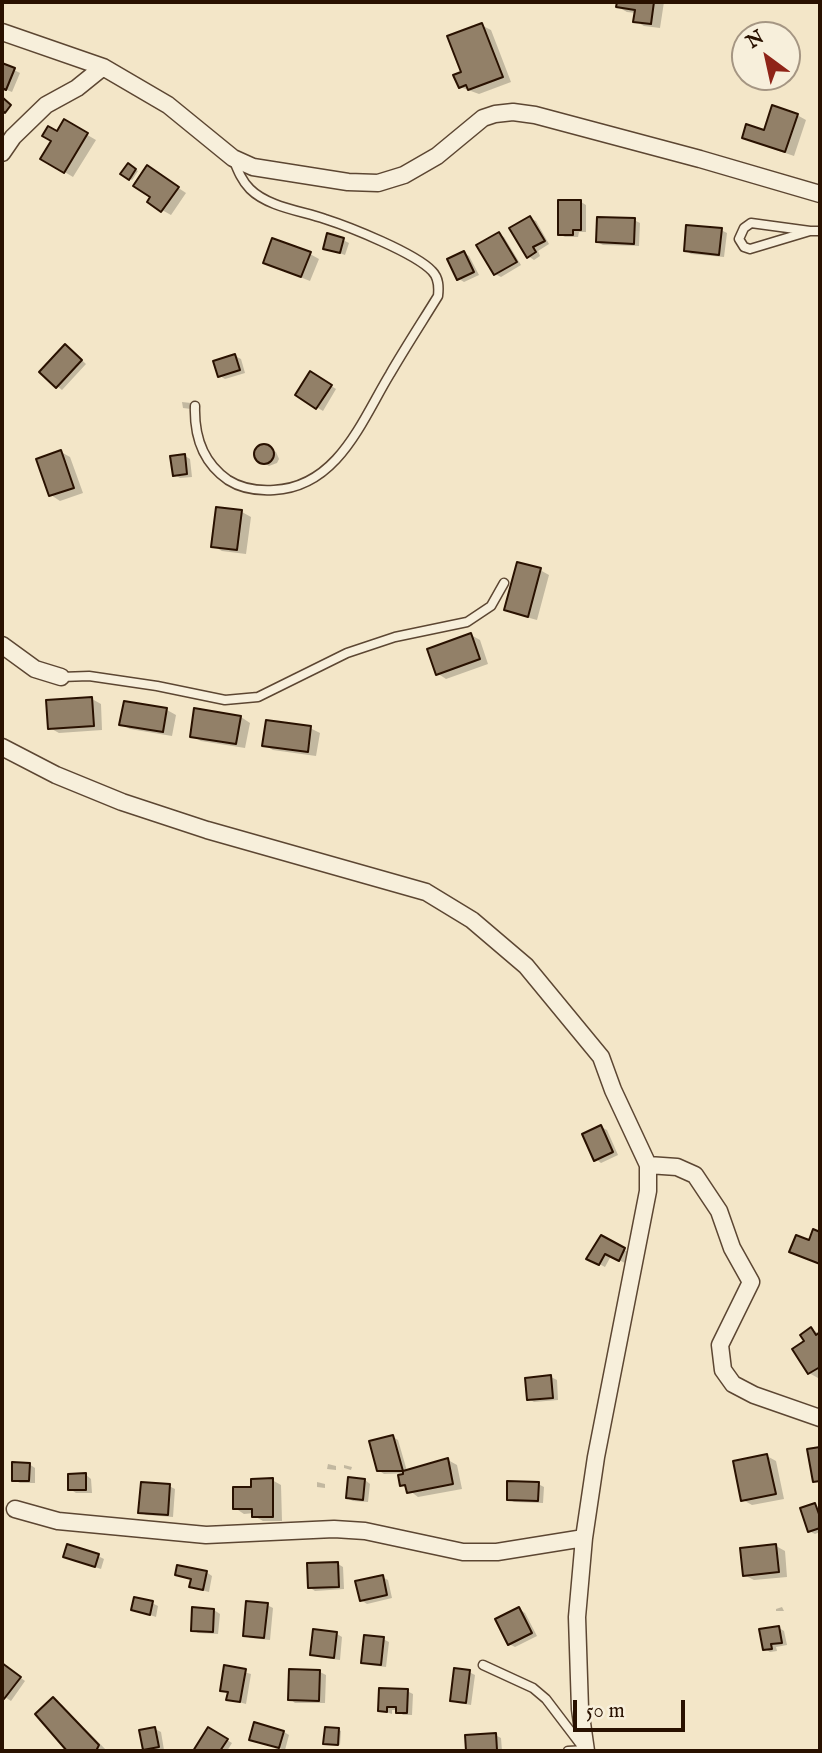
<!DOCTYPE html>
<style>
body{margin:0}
#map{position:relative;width:822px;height:1753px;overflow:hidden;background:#f3e6c8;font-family:"IM FELL English",serif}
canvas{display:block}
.frame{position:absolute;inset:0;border:4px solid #291100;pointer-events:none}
.north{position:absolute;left:731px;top:21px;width:70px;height:70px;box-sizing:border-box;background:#f7efdb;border:2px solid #a59683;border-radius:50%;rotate:327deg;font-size:19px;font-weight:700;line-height:28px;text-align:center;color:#291100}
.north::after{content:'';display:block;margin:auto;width:24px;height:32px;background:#8f2418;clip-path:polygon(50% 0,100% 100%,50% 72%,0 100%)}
.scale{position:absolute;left:573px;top:1700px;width:112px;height:32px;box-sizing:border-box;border:4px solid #291100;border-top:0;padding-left:9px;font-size:21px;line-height:24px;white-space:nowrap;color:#291100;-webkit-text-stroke:5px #f7efdb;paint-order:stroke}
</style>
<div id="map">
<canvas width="822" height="1753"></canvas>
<div class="frame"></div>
<div class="north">N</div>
<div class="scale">50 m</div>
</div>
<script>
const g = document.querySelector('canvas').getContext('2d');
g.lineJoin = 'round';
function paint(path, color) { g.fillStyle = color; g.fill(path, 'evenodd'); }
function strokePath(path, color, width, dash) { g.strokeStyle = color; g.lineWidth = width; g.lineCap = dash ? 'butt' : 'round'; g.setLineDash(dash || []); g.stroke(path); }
paint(new Path2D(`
 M619 2H664L660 28 644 26 635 21 636 13 627 12 618 7Z
 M481 25 491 30 511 82 479 94 460 87Z
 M2 64 20 73 12 92 2 88Z
 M797 115 806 120 794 156 753 142 744 137 765 132Z
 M65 122 96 140 73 177 43 159Z
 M128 165 138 171 132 180 123 174Z
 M156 173 186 193 171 215 162 210Z
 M581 202 586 205V232H579L578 237H565L559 234Z
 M530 218 536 221 549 244 538 251 540 256 534 260 528 256Z
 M634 220 640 223 639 246 603 245 597 242Z
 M721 230 727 233 724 257 691 254 685 250Z
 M499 234 504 237 521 265 501 277 495 274Z
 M343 240 349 243 345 255 325 248Z
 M464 253 469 256 479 275 464 282 459 279Z
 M310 254 319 259 310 281 265 263Z
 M71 350 86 364 62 390 57 386Z
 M235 356 241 359 245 373 225 379 220 376Z
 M311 373 336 389 323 411 297 395Z
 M182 402 191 403V409L183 408Z
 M264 446 276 452 279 459 277 463 269 466 258 459 256 455 259 448Z
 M61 452 70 457 83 493 60 501 51 495Z
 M185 456 190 459 192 477 180 478 175 475Z
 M242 512 251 517 246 554 222 551 213 546Z
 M540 570 549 575 537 620 515 614 506 609Z
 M471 635 480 640 488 664 446 679 437 673Z
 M92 699 101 704 102 730 59 733 50 728Z
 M125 703 167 710 176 715 172 736 130 729 121 724Z
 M241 717 250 723 245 748 201 741 192 736Z
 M310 728 320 733 316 756 273 750 264 745Z
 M601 1127 607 1130 618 1155 601 1163 596 1159Z
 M601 1238 630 1253 625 1263 611 1256 605 1267 588 1258Z
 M811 1329 820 1334V1377L818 1378 809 1373 807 1341Z
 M551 1377 557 1380 558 1400 534 1402 529 1399Z
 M393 1437 398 1440 407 1471 448 1460 457 1465 462 1489 418 1497 402 1485 408 1473 384 1474 378 1470Z
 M767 1456 776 1461 784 1499 752 1505 743 1500Z
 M29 1464 35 1468V1483H20L14 1480Z
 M328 1464 336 1466V1470L327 1469Z
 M344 1465 352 1467 351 1470 344 1468Z
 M86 1475 91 1479 92 1493H76L70 1489Z
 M272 1480 281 1485 282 1521H263L254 1516V1513L244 1514 235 1508Z
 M365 1480 370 1484 368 1502 353 1501 347 1498Z
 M317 1482 325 1484V1488L317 1487Z
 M538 1484 544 1487 543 1503 514 1502 508 1499Z
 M169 1486 175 1489 173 1517 146 1515 140 1512Z
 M815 1505 820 1508V1532L815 1534 809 1531Z
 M776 1546 785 1551 787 1577 754 1580 744 1575Z
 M98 1556 104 1559 101 1569 65 1557Z
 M338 1564 343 1567 344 1589 315 1591 309 1587Z
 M206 1572 212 1576 209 1592 197 1589 191 1586 192 1580 176 1574Z
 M382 1577 388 1580 392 1598 367 1604 361 1600Z
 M152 1603 158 1606 156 1617 133 1609Z
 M267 1605 273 1608 270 1640 250 1638 245 1635Z
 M782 1607 784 1611H776V1609Z
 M519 1609 525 1613 537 1636 515 1647 509 1644Z
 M214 1610 220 1614 218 1634 198 1633 193 1630Z
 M779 1628 784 1631 787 1645 776 1647 777 1651 770 1652 765 1649Z
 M337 1634 342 1637 340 1660 318 1657 312 1654Z
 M383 1639 389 1642 386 1667 369 1665 363 1662Z
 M2 1664 25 1681 11 1701 2 1695Z
 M226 1667 251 1674 246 1704 228 1699 229 1693 222 1690Z
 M320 1672 326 1675 325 1703H295L290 1699Z
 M469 1672 475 1675 471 1705 457 1703 452 1700Z
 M407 1691 413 1694 412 1715H403L398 1710H392V1714L380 1710Z
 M53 1700 62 1705 107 1751H69L37 1714Z
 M155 1729 161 1732 164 1750 148 1751 144 1749Z
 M209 1729 232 1743 227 1751H195Z
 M339 1730 341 1731 340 1745 325 1743Z
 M284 1732 289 1735 285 1750 251 1739Z
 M495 1735 501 1738 502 1751H468L467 1737Z`), '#0003');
const building = new Path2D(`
 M617 2H654L651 24 633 22 635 10 616 7Z
 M482 23 503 77 468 90 466 85 459 88 453 75 461 72 447 36Z
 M2 63 15 68 6 90 2 88Z
 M2 97 11 105 5 113 2 110Z
 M772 105 798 114 785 152 742 138 746 124 764 130Z
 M64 119 88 133 64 173 40 159 51 141 42 136 48 126 57 131Z
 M128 163 136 169 129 180 120 174Z
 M147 165 179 187 161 212 147 202 150 197 133 186Z
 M558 200H581V230H573V235H558Z
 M530 216 545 241 533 247 536 252 527 258 509 228Z
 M597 217 635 218 634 244 596 242Z
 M686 225 722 228 719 255 684 251Z
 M499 232 517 262 494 275 476 245Z
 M327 233 344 238 340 253 323 249Z
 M272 238 311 252 301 277 263 263Z
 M464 251 474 272 457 280 447 259Z
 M65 344 82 360 56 388 39 372Z
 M235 354 240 370 218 377 213 361Z
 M310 371 332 385 316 409 295 395Z
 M254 454a10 10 0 1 1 20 0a10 10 0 1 1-20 0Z
 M61 450 74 488 49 496 36 459Z
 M185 454 187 474 173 476 170 456Z
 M216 507 242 510 237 550 211 547Z
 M517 562 541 568 528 617 504 610Z
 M471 633 480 659 436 675 427 649Z
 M92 697 94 726 48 729 46 700Z
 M124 701 167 708 163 732 119 725Z
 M194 708 241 716 236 744 190 737Z
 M266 720 311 726 308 752 262 746Z
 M601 1125 613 1152 594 1161 582 1134Z
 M813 1229 820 1232V1264L789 1252 796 1235 809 1240Z
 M601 1235 625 1248 619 1261 605 1254 599 1265 586 1259Z
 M811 1327 816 1335 820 1332V1367L808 1374 792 1349 804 1341 800 1335Z
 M551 1375 553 1398 527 1400 525 1378Z
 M393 1435 403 1471H377L369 1441Z
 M820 1447V1481L813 1482 807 1449Z
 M767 1454 776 1494 741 1501 733 1461Z
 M448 1458 453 1484 407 1493 405 1485 400 1486 398 1475 403 1474V1471Z
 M12 1462 30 1463 29 1481H12Z
 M86 1473V1490H68V1474Z
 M348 1477 365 1479 363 1500 346 1498Z
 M273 1478V1517H252V1509H233V1487H251V1479Z
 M507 1481 539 1482 538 1501 507 1500Z
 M141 1482 170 1484 168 1515 138 1513Z
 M815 1503 820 1517V1528L808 1532 800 1508Z
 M67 1544 99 1554 95 1567 63 1557Z
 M776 1544 779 1572 743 1576 740 1548Z
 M338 1562 339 1587 308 1588 307 1563Z
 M177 1565 207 1571 203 1590 189 1587 191 1579 175 1575Z
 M383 1575 387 1595 360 1601 355 1581Z
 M134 1597 153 1601 150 1615 131 1610Z
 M246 1601 268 1603 264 1638 243 1636Z
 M192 1607 214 1609 213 1632 191 1631Z
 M519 1607 532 1633 508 1645 495 1619Z
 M779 1626 782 1643 771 1644 772 1649 763 1650 759 1629Z
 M313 1629 337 1632 334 1658 310 1655Z
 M364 1635 384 1637 381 1665 361 1663Z
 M2 1663 21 1677 4 1699 2 1697Z
 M224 1665 246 1669 240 1702 226 1700 228 1692 220 1691Z
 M454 1668 470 1670 466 1703 450 1701Z
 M289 1669 320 1670 319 1701 288 1700Z
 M379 1688 408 1689 407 1713H396V1707H387V1712L378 1711Z
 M53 1697 99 1745 96 1751H67L35 1714Z
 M254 1722 284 1731 279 1748 249 1740Z
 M155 1727 159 1747 143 1750 139 1730Z
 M208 1727 228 1739 220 1751H193Z
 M325 1727 339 1728 338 1745 323 1744Z
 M496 1733 497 1750 466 1751 465 1735Z`);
paint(building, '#928068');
strokePath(building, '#291100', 2);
const service = new Path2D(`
 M810 231 750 249 744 247 739 239 744 228 751 223 810 231H820
 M195 406C194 436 202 462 228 480 242 489 258 491 274 490 338 487 362 420 390 374 405 348 422 322 438 296 439 287 439 278 432 271 415 253 350 227 325 219 302 211 268 207 250 189 242 181 238 171 234 161
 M61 677 89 676 157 686 225 700 258 697 347 653 395 637 467 622 491 606 504 583
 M483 1665 533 1688 546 1699 581 1745
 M568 1751 585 1750`);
const minor = new Path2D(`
 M2 32 103 67 168 105 233 158 253 167 348 182 378 183 404 175 437 156 483 118 495 114 513 112 535 115 700 159 820 194
 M2 153 13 137 46 105 77 88 103 67
 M2 645 35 669 61 677
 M2 747 56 775 122 802 207 830 426 892 472 920 526 966 601 1057 613 1090 648 1165V1191L596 1457 584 1538 577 1617 580 1709 586 1751
 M648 1165 677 1167 695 1175 719 1211 732 1248 751 1282 720 1345 723 1370 733 1384 754 1395 820 1418
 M15 1509 58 1521 206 1535 334 1529 365 1531 463 1552H497L584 1538`);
strokePath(service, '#5c4632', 11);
strokePath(minor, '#5c4632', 19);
strokePath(service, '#f7efdb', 8);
strokePath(minor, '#f7efdb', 16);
</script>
